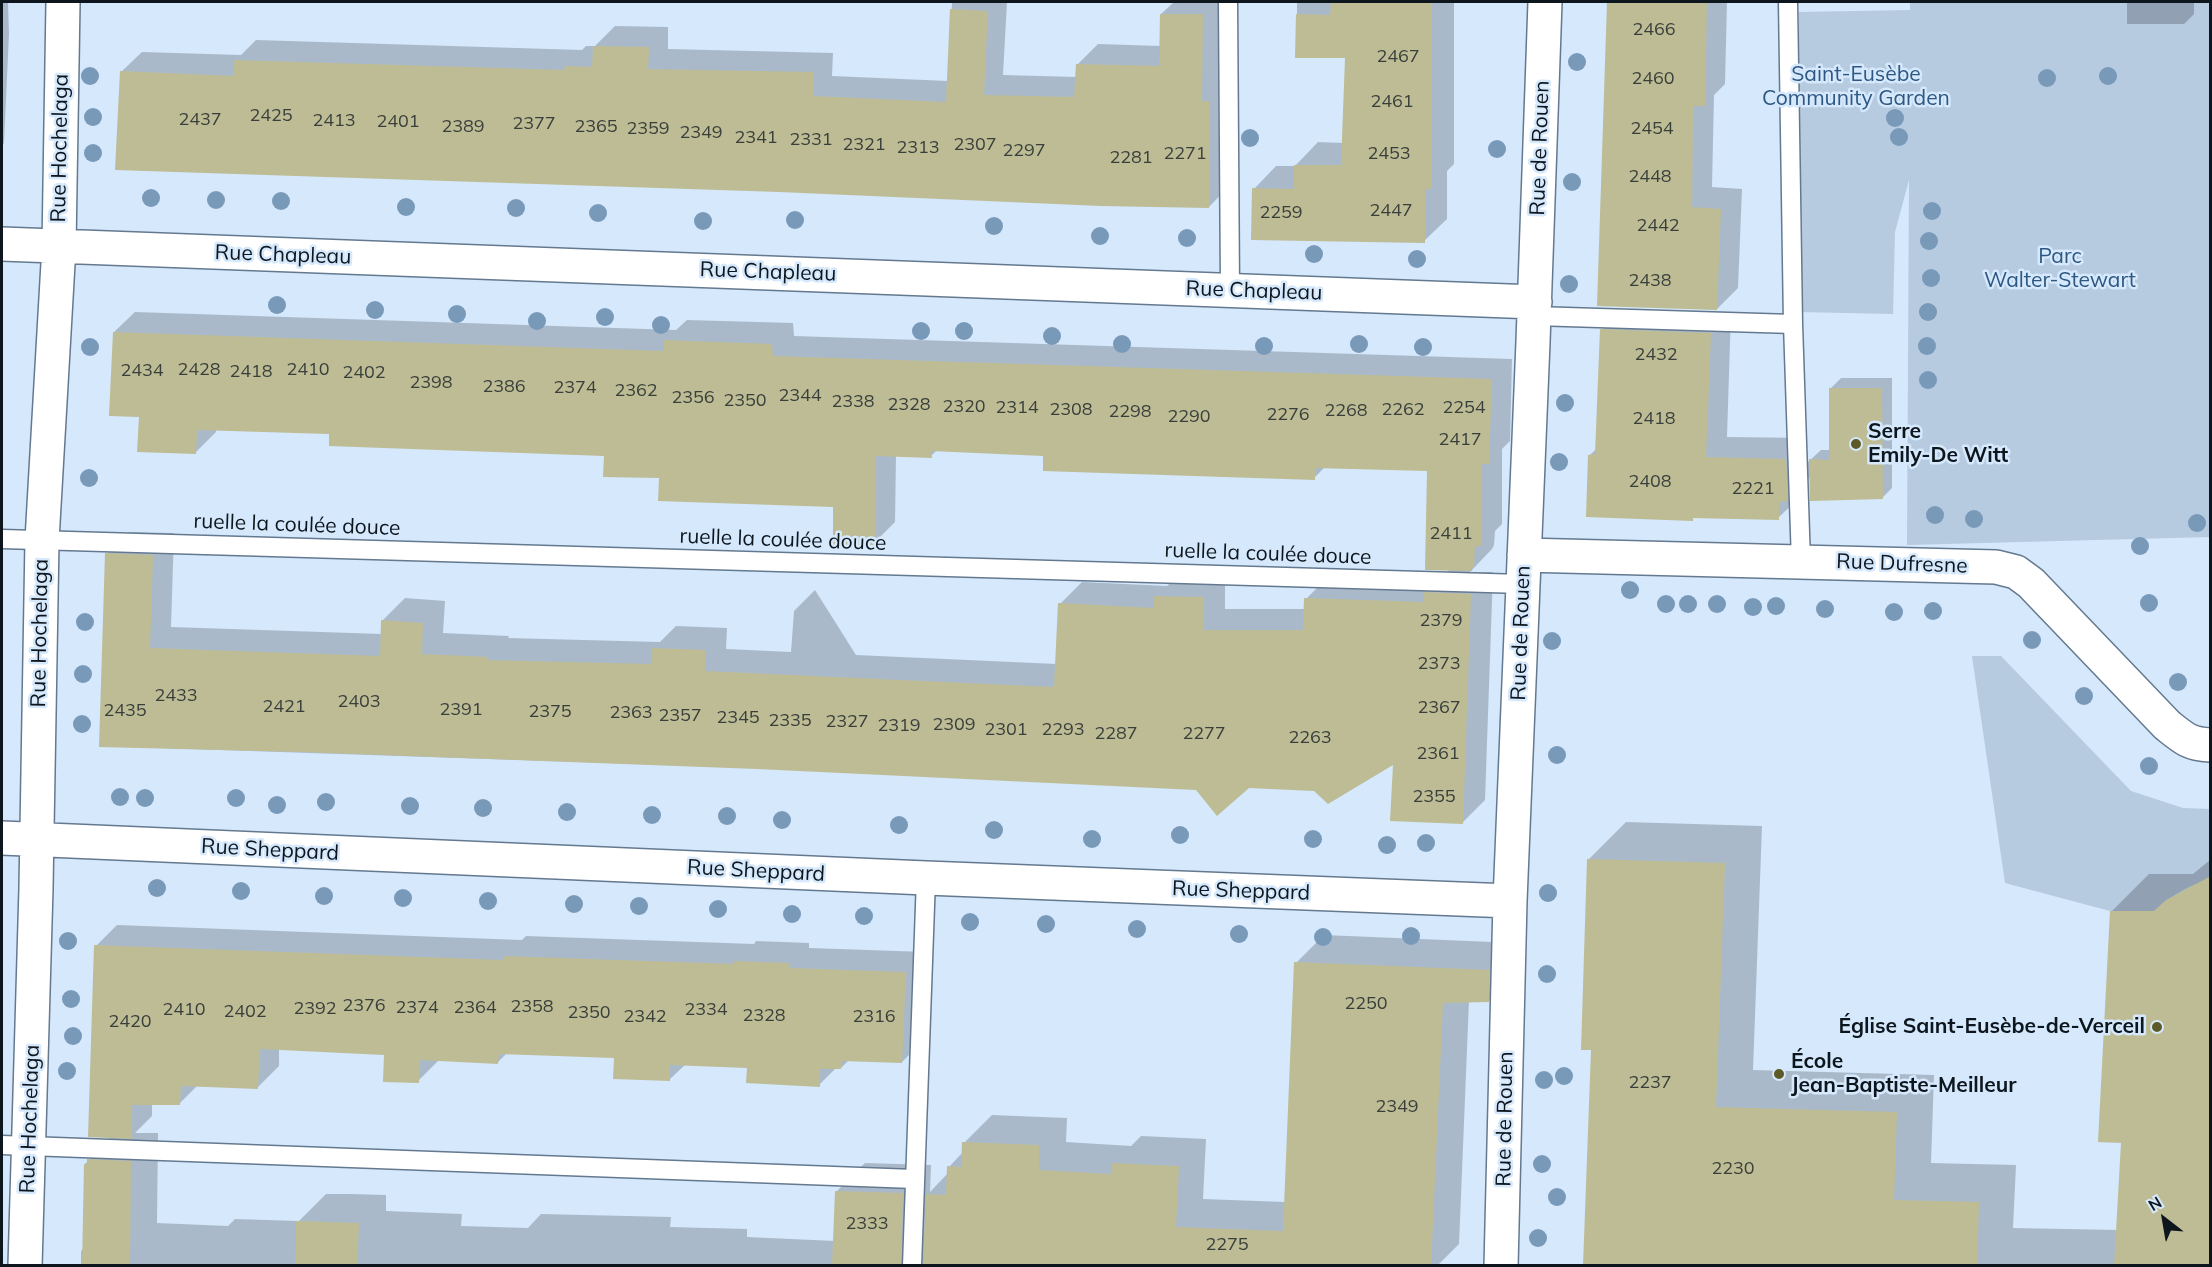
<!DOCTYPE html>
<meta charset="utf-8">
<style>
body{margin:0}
#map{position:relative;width:2212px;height:1267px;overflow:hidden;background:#d5e8fc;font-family:Mulish,sans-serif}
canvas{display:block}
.frame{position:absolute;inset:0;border:3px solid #0d151d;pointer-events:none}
.north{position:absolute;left:2134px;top:1189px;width:60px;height:60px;-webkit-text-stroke:4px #d5e8fc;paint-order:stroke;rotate:329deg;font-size:16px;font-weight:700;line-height:24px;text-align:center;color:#0d151d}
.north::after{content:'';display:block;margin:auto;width:21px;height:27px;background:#0d151d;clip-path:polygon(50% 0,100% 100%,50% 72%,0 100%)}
</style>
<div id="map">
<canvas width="2212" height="1267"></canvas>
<div class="frame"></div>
<div class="north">N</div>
</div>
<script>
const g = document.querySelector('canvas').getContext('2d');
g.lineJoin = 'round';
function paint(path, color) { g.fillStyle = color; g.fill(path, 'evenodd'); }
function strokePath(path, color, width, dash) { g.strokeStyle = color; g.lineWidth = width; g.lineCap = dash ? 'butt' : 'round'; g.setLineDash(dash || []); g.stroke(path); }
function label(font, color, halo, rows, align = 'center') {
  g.font = font + ' Mulish,sans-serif'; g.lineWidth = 5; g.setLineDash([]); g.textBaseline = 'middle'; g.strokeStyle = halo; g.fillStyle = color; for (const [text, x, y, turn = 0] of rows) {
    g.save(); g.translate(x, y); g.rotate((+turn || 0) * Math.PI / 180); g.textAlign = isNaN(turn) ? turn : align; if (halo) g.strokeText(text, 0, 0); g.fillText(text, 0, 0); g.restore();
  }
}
paint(new Path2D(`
 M1910 2H2210V537L1907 545 1909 180 1895 232 1893 314 1799 312V12L1910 10Z
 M1972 656H2001L2131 791 2183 808 2210 809V880C2188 885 2171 896 2154 911H2110L2005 883Z`), '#b6cae0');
paint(new Path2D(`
 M2 2H8L9 34 4 143 2 146Z
 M952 2H1007L1003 75 1077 77V65L1098 44 1161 46V14L1174 2H1223L1229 186 1209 207 121 72 142 52 241 55 256 40 582 50 586 46H595L615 26 668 27V49L833 53 832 76 948 81Z
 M1297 2H1454V164L1447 171V219L1424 241 1254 189 1276 166H1295L1318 142 1343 143 1346 57H1297Z
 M1609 2H1727L1725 84 1714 95 1712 187 1742 189 1738 288 1717 309 1599 305Z
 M2127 2H2194V14L2184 24H2127Z
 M1623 309 1731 312 1727 437 1807 438V463L1821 450H1831L1830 389 1841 378H1892V488L1882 498 1811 476 1799 488V498L1778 518 1695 517 1692 519 1590 455 1597 448 1602 330Z
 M135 312 676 330 687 320 793 323 794 336 1512 359 1510 441 1502 449V524L1495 531 1494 545 1492 549 1470 572H1493L1485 800 1463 822 1395 762 1314 790 1248 787 1196 789 757 768 101 746 107 554 129 532 174 533 171 627 382 634 383 620 405 598 445 601 443 633 509 636 508 638 660 642 676 626 727 628 726 649 791 652 794 611 815 590 856 655 1057 664 1060 604 1082 582 1167 586 1178 575 1225 576V609H1305L1306 599 1328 577 1439 580 1450 569 1428 470 1325 467 1314 478 1044 454 937 450 931 456 896 455 895 522 874 543 835 506 660 477 606 455 331 433 216 429V432L195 453 140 416 114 332Z
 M1626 822 1762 826 1753 1070 1934 1075 1931 1163 2016 1165 2013 1228 2118 1230 2122 1142 2111 912 2149 874H2193L2210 860V1266H1585L1592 1049 1589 859Z
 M117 925 522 940 526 936 754 944 756 941 809 943V948L926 952 923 1041 902 1062 849 1060 841 1068H836L819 1085 749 1066 686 1064 669 1080 616 1057 507 1053 498 1062 439 1060 418 1081 386 1053 279 1049V1066L258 1087 198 1085 180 1103H152V1116L135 1133H158L157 1223 228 1226 235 1219 299 1221 326 1194H350L386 1195V1211L462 1214 461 1226 528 1228 541 1214 671 1217 670 1227 747 1229V1237L835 1241 837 1191 865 1163 931 1165 930 1192 948 1173 949 1167 963 1152 964 1143 992 1115 1067 1118 1066 1142 1131 1146 1141 1136 1206 1139 1203 1199 1285 1202 1296 963 1324 935 1517 943 1516 972 1488 1001H1469L1459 1244 1437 1266H81V1251L84 1248 85 1164 112 1136 96 946Z`), '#0003');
paint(new Path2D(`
 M1331 2H1432V189H1425V243L1251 240 1252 188 1294 189V165H1341L1345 58H1295L1296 14 1330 15Z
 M1607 2H1707L1705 106H1693L1692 207 1721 209 1717 310 1597 306Z
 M950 9 988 11 984 95 1074 97 1076 64 1159 66 1160 14H1203L1202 101H1210L1209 208 1101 206 779 192 115 170 120 71 234 76V60L565 70 564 66 592 67 593 46 649 47 648 69 813 72V96L946 102Z
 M1600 329 1711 333 1706 457 1786 459 1788 501 1779 502V520L1693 518V521L1586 517 1588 455 1595 454Z
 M113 332 664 351V340L772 344 773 356 1492 379 1489 464H1482V546H1475L1474 568H1472V571L1425 570 1427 471 1315 468V480L1043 471V456L931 451 932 458 876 456 875 545H833V507L658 501 659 478 603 477 604 456 329 446V434L197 430 196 454 137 452 139 417 109 416Z
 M1829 388H1882L1883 499 1810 501 1809 459 1829 460Z
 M105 553 153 555 150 648 380 656 381 620 423 623 422 654 488 657 487 660 652 664V648L705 650V671L1054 687 1058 603 1154 608V596L1204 597 1203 630H1303L1304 598 1424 602V592L1471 594 1463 824 1390 821 1393 765 1328 804 1314 791 1249 788 1217 816 1196 790 757 769 301 752 99 747Z
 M1587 859 1725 863 1716 1107 1897 1112 1894 1200 1979 1202 1977 1266H1583L1591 1050H1581Z
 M2211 876V1266H2114L2121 1143 2098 1142 2110 911H2154L2166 900Z
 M94 945 503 960V956L734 964V961L789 963V968L906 972 902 1063 841 1061V1069H820V1087L746 1083 747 1068 670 1065V1081L613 1079 614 1058 499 1054 498 1064 420 1060 419 1083 383 1082 384 1055 260 1049 258 1089 181 1086 180 1105H132L131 1139 88 1137Z
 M1294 962 1490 970 1489 1002 1443 1003 1431 1266H923L926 1194 946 1195 947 1166 961 1167 962 1142 1039 1145V1170L1111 1174 1112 1163 1179 1166 1176 1227 1283 1231Z
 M87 1159 131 1161 130 1266H82L84 1164H87Z
 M835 1191 903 1193 901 1266H832Z
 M296 1221 359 1223 357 1266H295Z`), '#bdbc94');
const lane = new Path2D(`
 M1228 2 1230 289
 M1788 2 1793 324 1801 562
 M1534 316 1793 324
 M2 539 1522 584
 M2 1145 914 1179
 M912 1266 926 878`);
const street = new Path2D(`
 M2 244 1535 302
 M1524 555 1996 567 2016 572 2031 583 2167 725C2183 738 2189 744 2210 745
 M2 838 926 878 1510 901
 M25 1266 36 888 42 540 59 246 63 2
 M1501 1266 1510 901 1533 342 1545 2`);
strokePath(lane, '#64798f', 21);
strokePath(street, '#64798f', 36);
strokePath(lane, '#fff', 18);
strokePath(street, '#fff', 33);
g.fillStyle = '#7999b9';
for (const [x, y] of [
 [1577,62],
 [90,76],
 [2108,76],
 [2047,78],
 [93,117],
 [1895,118],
 [1899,137],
 [1250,138],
 [1497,149],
 [93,153],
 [1572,182],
 [151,198],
 [216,200],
 [281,201],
 [406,207],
 [516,208],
 [1932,211],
 [598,213],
 [795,220],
 [703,221],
 [994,226],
 [1100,236],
 [1187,238],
 [1929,241],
 [1314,254],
 [1417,259],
 [1931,278],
 [1569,284],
 [277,305],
 [375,310],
 [1928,312],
 [457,314],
 [605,317],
 [537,321],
 [661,325],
 [921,331],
 [964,331],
 [1052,336],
 [1122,344],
 [1359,344],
 [1264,346],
 [1927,346],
 [90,347],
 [1423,347],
 [1928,380],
 [1565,403],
 [1559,462],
 [89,478],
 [1935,515],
 [1974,519],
 [2197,523],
 [2140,546],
 [1630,590],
 [2149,603],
 [1666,604],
 [1688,604],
 [1717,604],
 [1776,606],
 [1753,607],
 [1825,609],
 [1933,611],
 [1894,612],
 [85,622],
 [2032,640],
 [1552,641],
 [83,674],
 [2178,682],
 [2084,696],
 [82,724],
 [1557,755],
 [2149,766],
 [120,797],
 [145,798],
 [236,798],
 [326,802],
 [277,805],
 [410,806],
 [483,808],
 [567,812],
 [652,815],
 [727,816],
 [782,820],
 [899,825],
 [994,830],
 [1180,835],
 [1092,839],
 [1313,839],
 [1426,843],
 [1387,845],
 [157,888],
 [241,891],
 [1548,893],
 [324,896],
 [403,898],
 [488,901],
 [574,904],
 [639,906],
 [718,909],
 [792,914],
 [864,916],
 [970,922],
 [1046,924],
 [1137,929],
 [1239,934],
 [1411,936],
 [1323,937],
 [68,941],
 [1547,974],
 [71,999],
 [73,1036],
 [67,1071],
 [1564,1076],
 [1544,1080],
 [1542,1164],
 [1557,1197],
 [1538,1238]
]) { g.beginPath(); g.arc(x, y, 9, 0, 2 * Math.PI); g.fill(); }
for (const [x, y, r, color] of [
 [1856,444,6,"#5d5a27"],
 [2157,1027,6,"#5d5a27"],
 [1779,1074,6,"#5d5a27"]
]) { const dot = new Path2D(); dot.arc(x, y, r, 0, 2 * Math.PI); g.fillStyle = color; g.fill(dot); strokePath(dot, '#d5e8fc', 2); }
label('18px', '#393f3b', null, [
 ["2466",1654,30],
 ["2467",1398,57],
 ["2460",1653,79],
 ["2461",1392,102],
 ["2425",271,116],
 ["2437",200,120],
 ["2413",334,121],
 ["2401",398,122],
 ["2377",534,124],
 ["2389",463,127],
 ["2365",596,127],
 ["2359",648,129],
 ["2454",1652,129],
 ["2349",701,133],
 ["2341",756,138],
 ["2331",811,140],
 ["2321",864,145],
 ["2307",975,145],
 ["2313",918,148],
 ["2297",1024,151],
 ["2271",1185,154],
 ["2453",1389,154],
 ["2281",1131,158],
 ["2448",1650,177],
 ["2447",1391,211],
 ["2259",1281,213],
 ["2442",1658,226],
 ["2438",1650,281],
 ["2432",1656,355],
 ["2428",199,370],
 ["2410",308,370],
 ["2434",142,371],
 ["2418",251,372],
 ["2402",364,373],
 ["2398",431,383],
 ["2386",504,387],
 ["2374",575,388],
 ["2362",636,391],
 ["2344",800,396],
 ["2356",693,398],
 ["2350",745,401],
 ["2338",853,402],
 ["2328",909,405],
 ["2320",964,407],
 ["2314",1017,408],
 ["2254",1464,408],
 ["2308",1071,410],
 ["2262",1403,410],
 ["2268",1346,411],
 ["2298",1130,412],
 ["2276",1288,415],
 ["2290",1189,417],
 ["2418",1654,419],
 ["2417",1460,440],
 ["2408",1650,482],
 ["2221",1753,489],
 ["2411",1451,534],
 ["2379",1441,621],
 ["2373",1439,664],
 ["2433",176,696],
 ["2403",359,702],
 ["2421",284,707],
 ["2367",1439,708],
 ["2391",461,710],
 ["2435",125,711],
 ["2375",550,712],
 ["2363",631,713],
 ["2357",680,716],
 ["2345",738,718],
 ["2335",790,721],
 ["2327",847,722],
 ["2309",954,725],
 ["2319",899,726],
 ["2301",1006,730],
 ["2293",1063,730],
 ["2287",1116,734],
 ["2277",1204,734],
 ["2263",1310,738],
 ["2361",1438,754],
 ["2355",1434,797],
 ["2250",1366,1004],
 ["2376",364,1006],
 ["2358",532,1007],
 ["2374",417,1008],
 ["2364",475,1008],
 ["2392",315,1009],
 ["2410",184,1010],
 ["2334",706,1010],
 ["2402",245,1012],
 ["2350",589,1013],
 ["2328",764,1016],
 ["2342",645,1017],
 ["2316",874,1017],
 ["2420",130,1022],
 ["2237",1650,1083],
 ["2349",1397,1107],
 ["2230",1733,1169],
 ["2333",867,1224],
 ["2275",1227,1245]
]);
label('21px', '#2e5882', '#d5e8fc', [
 ["Saint-Eusèbe",1856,75],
 ["Community Garden",1856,99],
 ["Parc",2060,257],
 ["Walter-Stewart",2060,281]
]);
label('21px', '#0d151d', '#d5e8fc', [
 ["Rue Hochelaga",60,148,-89],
 ["Rue de Rouen",1540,148,-88],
 ["Rue Chapleau",283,255,2],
 ["Rue Chapleau",768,272,2],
 ["Rue Chapleau",1254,291,2],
 ["ruelle la coulée douce",297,525,2],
 ["ruelle la coulée douce",783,540,2],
 ["ruelle la coulée douce",1268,554,2],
 ["Rue Dufresne",1902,564,2],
 ["Rue Hochelaga",40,633,-89],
 ["Rue de Rouen",1521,633,-88],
 ["Rue Sheppard",270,850,3],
 ["Rue Sheppard",756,871,3],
 ["Rue Sheppard",1241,891,2],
 ["Rue Hochelaga",30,1119,-88],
 ["Rue de Rouen",1505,1119,-89]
]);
label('bold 21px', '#0d151d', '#d5e8fc', [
 ["Serre",1868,432],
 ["Emily-De Witt",1868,456],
 ["Église Saint-Eusèbe-de-Verceil",2145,1027,"right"],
 ["École",1791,1062],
 ["Jean-Baptiste-Meilleur",1791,1086]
], 'left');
</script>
